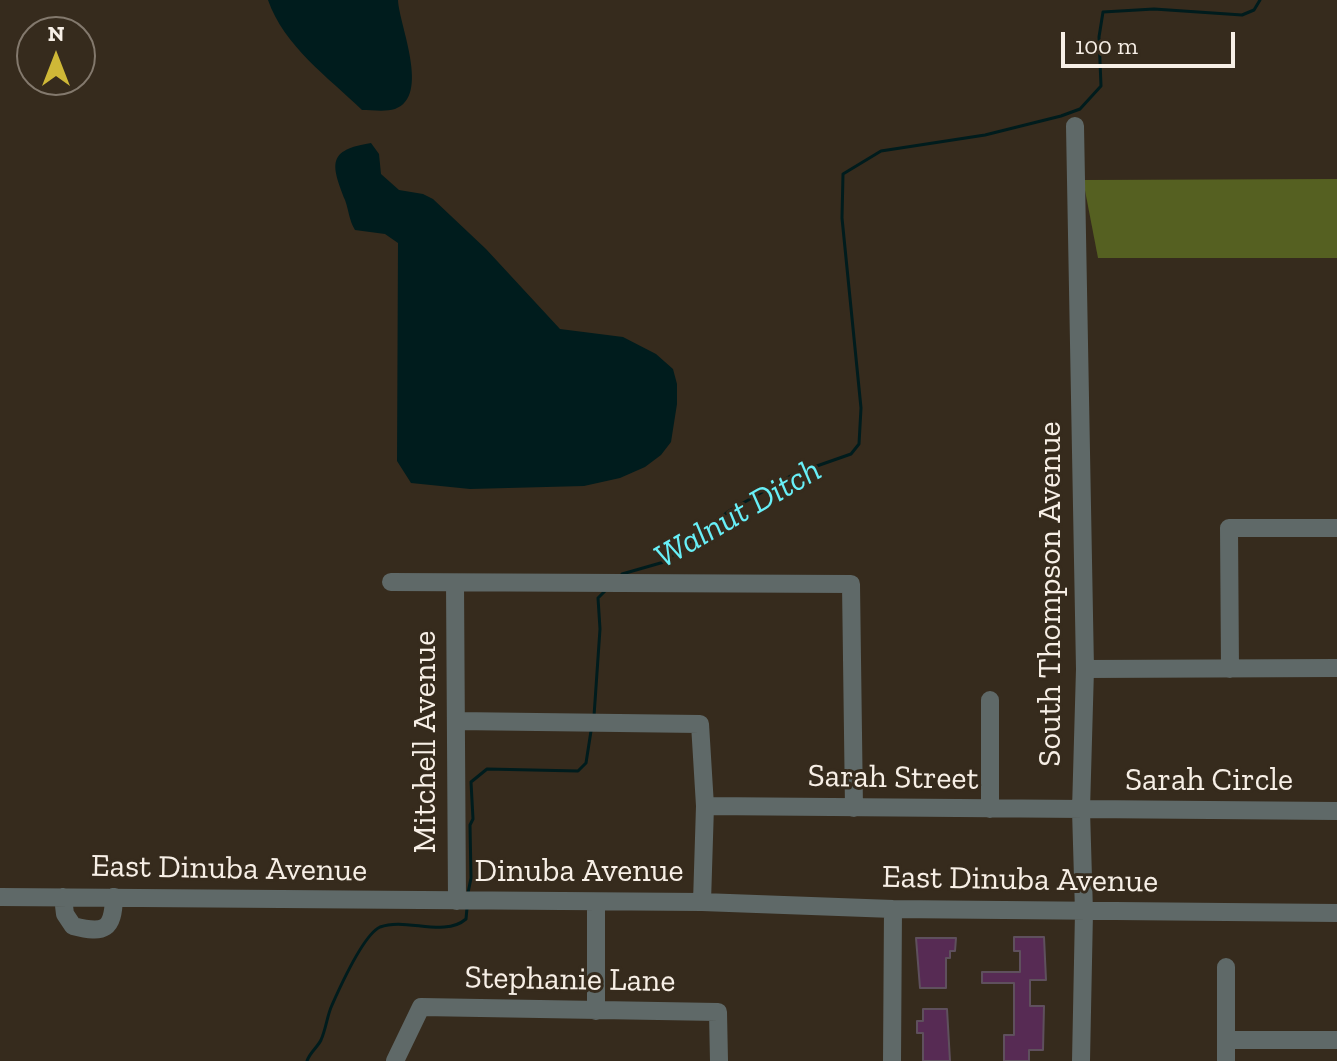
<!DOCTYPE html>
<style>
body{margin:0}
#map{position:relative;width:1337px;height:1061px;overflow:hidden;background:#362b1d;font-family:"Zilla Slab",serif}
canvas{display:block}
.north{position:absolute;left:16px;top:16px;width:80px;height:80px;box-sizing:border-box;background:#362b1d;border:2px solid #83796d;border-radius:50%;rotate:0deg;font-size:22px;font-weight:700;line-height:32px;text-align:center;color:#f7efe6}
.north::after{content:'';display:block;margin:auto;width:28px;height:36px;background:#cfb837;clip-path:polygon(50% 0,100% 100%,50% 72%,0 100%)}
.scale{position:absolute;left:1061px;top:32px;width:174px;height:36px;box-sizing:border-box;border:4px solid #f7efe6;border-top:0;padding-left:10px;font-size:24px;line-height:28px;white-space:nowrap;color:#f7efe6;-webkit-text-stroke:6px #362b1d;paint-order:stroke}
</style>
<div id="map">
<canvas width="1337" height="1061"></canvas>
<div class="north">N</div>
<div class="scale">100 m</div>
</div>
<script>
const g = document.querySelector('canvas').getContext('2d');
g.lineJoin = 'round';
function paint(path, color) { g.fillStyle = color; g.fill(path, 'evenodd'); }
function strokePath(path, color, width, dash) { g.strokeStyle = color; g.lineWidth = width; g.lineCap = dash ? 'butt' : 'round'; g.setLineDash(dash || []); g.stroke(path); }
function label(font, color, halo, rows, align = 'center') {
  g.font = font + ' "Zilla Slab",serif'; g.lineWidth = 6; g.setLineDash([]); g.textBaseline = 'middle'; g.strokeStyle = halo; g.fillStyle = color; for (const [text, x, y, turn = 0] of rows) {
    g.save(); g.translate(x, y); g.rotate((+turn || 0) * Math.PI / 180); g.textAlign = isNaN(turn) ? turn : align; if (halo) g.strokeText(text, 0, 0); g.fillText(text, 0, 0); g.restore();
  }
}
paint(new Path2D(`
 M1337 179V258H1098L1083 180Z`), '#556021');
paint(new Path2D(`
 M268 0H398C399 25 431 96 395 109 386 112 371 110 362 110 328 77 284 46 268 0Z
 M371 143 379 154 381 174 399 190 423 194 433 199 486 249 560 329 623 337 656 354 673 369 677 384V404L671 442 661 455 645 467 620 478 584 486 470 489 411 483 397 461 398 243 385 234 355 230C349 220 349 211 345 200 331 164 327 150 371 143Z`), '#001c1d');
strokePath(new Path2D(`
 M622 574 664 562 729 511 794 474 851 454 859 444 861 408 842 218 843 174 881 151 985 135 1061 116 1080 109 1101 86 1099 37 1103 12 1154 9 1242 15 1254 10 1260 0
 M594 716 600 629 598 598 605 591
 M468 893 471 878 470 825 473 819 471 782 487 769 578 771 586 763 591 731
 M307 1061C310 1052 317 1048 321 1040 326 1029 327 1016 332 1005 340 987 363 935 380 927 406 917 444 938 466 919L467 908`), '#001c1d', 3);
const building = new Path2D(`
 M1014 937H1044L1046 980H1030V1006H1044L1043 1050H1029V1061H1004V1035H1014V983H982V972H1020V951H1014Z
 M916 938H956L955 951H950V958H946V988H920Z
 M923 1009H947L950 1061H923V1033H917V1021H923Z`);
paint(building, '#572b54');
strokePath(building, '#5f505d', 2);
strokePath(new Path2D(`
 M1075 126 1085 669 1081 810 1084 912 1081 1061
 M391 582 851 584 854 808
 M455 583 457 901
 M1085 669 1337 668
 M1230 669 1229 528H1337
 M990 700V809
 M456 721 700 724 705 806 702 902
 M705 806 1337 811
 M0 897 702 902 893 909 1337 913
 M63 897 65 914 73 926C105 934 113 930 114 897
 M596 903V1011
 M1226 967V1061
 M1226 1040H1337
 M395 1061 421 1007 718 1012 719 1061
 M892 1061 893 909`), '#5f6968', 18);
label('32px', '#f7efe6', '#362b1d', [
 ["South Thompson Avenue",1051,594,-90],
 ["Mitchell Avenue",426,742,-90],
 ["Sarah Street",893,778,1],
 ["Sarah Circle",1209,781],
 ["East Dinuba Avenue",229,869,1],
 ["Dinuba Avenue",579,872],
 ["East Dinuba Avenue",1020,880,1],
 ["Stephanie Lane",570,980,1]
]);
label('italic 34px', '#68f0f8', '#362b1d', [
 ["Walnut Ditch",738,514,-30]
]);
</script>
